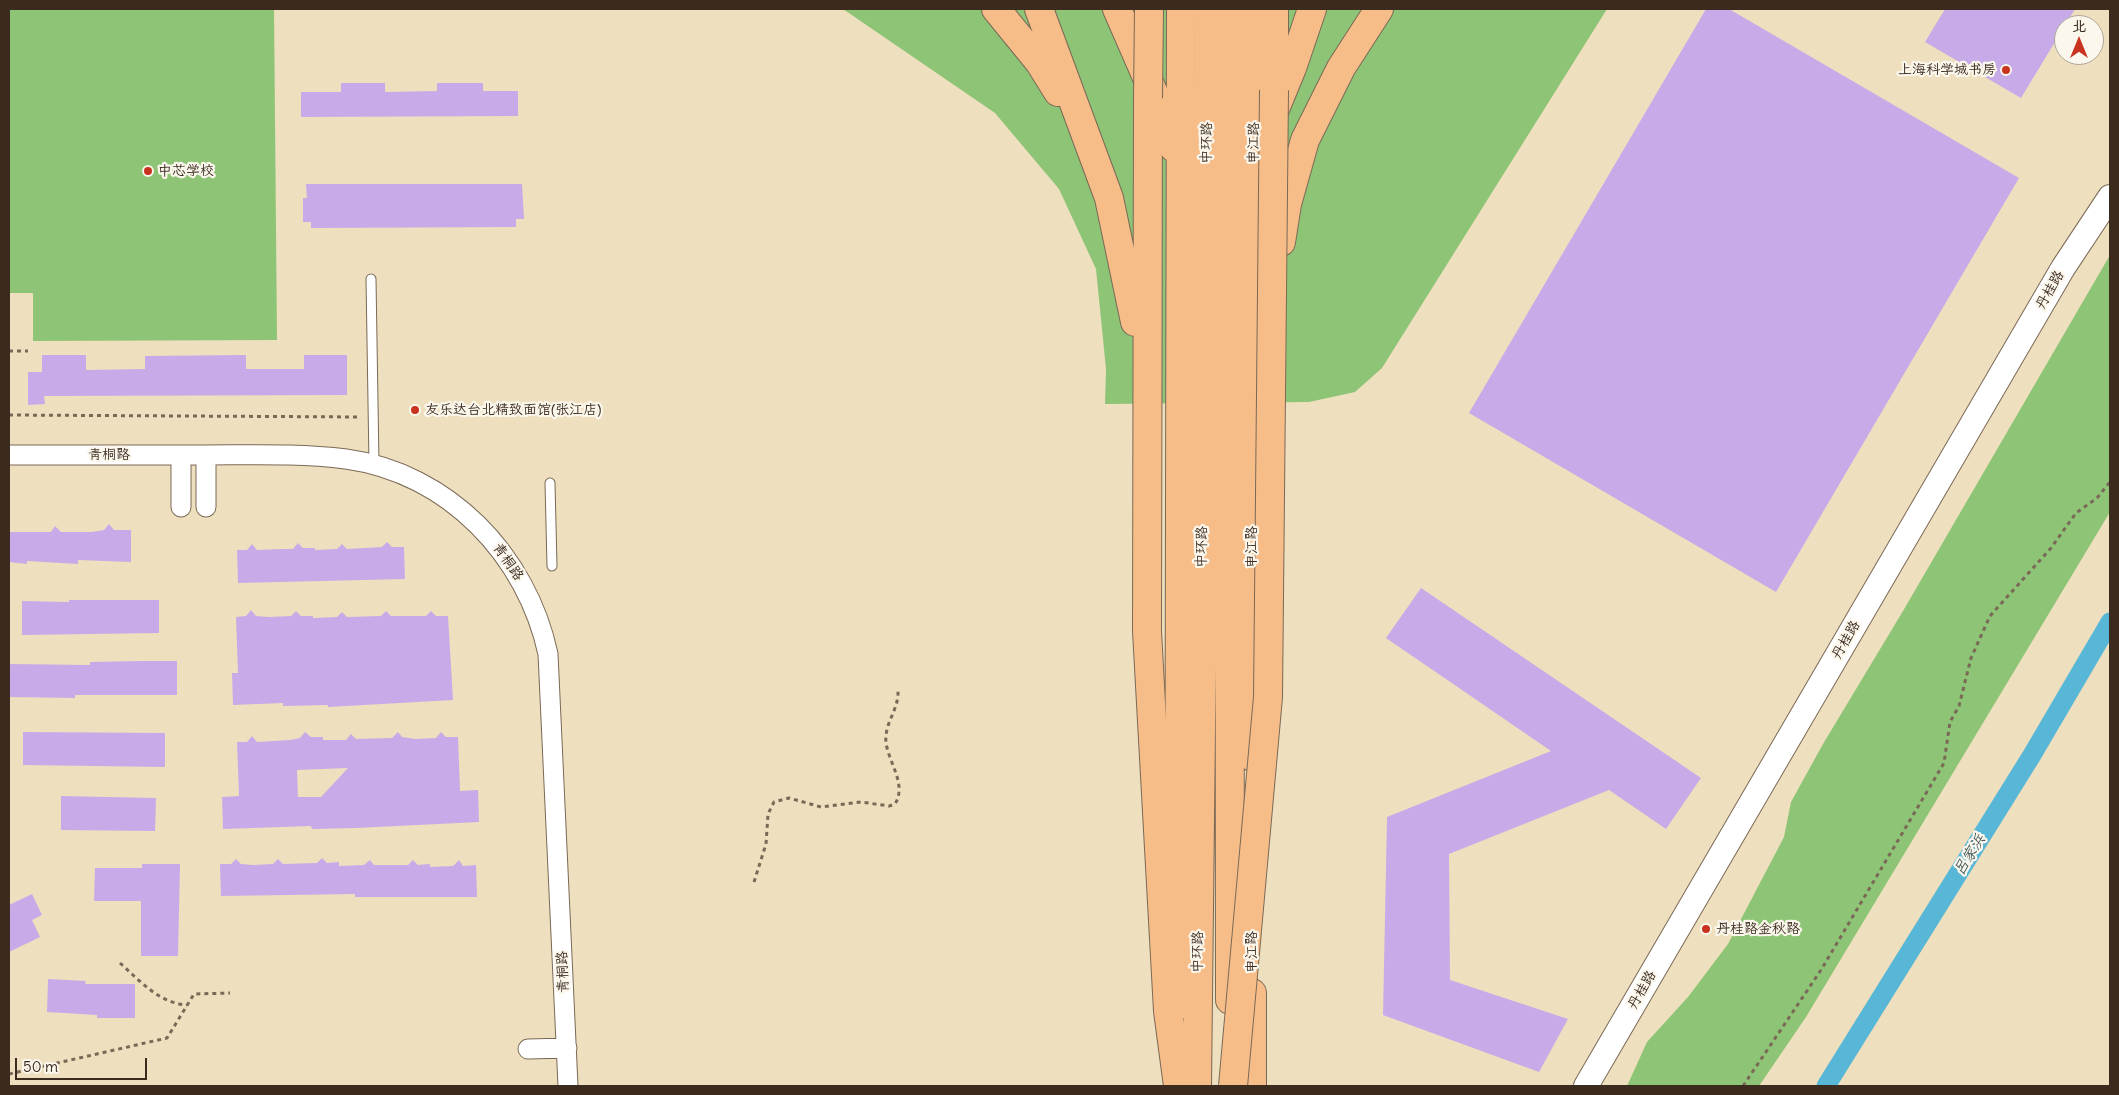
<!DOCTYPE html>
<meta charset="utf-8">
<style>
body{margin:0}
#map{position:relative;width:2119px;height:1095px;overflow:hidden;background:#eedfbe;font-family:Delius,"LXGW WenKai TC",sans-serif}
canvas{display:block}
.frame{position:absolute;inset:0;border:10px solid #3b2a1e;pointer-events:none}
.north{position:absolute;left:2054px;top:15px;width:50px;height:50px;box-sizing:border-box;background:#fbf7ec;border:1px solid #aea59a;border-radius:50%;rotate:0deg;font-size:14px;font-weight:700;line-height:20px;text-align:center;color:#3b2a1e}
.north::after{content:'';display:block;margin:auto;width:18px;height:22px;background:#c8321e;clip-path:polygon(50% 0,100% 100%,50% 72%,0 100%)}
.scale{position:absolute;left:15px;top:1058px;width:132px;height:22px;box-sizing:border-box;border:2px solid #3b2a1e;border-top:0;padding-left:6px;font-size:15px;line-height:18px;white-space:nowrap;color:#3b2a1e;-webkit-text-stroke:4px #fbf7ec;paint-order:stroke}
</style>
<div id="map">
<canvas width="2119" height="1095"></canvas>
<div class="frame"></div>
<div class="north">北</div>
<div class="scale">50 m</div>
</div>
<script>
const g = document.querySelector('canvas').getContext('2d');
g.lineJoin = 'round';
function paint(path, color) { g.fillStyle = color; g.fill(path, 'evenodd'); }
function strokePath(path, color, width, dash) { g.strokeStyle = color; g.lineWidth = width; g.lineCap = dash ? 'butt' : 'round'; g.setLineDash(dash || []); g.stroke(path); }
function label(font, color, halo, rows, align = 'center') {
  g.font = font + ' Delius,"LXGW WenKai TC",sans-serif'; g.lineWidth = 4.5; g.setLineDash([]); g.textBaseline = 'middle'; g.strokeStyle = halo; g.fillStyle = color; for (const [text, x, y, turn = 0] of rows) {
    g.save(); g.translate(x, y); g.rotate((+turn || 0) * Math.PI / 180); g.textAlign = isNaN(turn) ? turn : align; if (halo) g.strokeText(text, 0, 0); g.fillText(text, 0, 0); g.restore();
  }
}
paint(new Path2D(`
 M9 9H274L277 340 33 341V293H9Z
 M843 9H1607L1382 368 1355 392 1309 402 1105 404 1106 369 1096 269 1059 189 995 113Z
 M2110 255V512L1806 1017 1759 1086H1627L1647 1042 1688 997 1728 944 1784 837 1791 802 1823 744 1903 611Z`), '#8ec476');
strokePath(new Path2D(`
 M1826 1086 2032 755 2110 622`), '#58b7d6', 19);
paint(new Path2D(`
 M1706 9H1729L2019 178 1776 592 1469 413Z
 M1945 9H2075L2021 98 1925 42Z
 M341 83H385V92L437 91V83H483V91H518V116L301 117V92H341Z
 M306 184H522L524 219H516V227L311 228V222H303V198H307Z
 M42 355H86V370L145 369V356L246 355V369H304V355H347V395L44 396 45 404 28 405V372H42Z
 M109 524 114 530H131V562L78 560V564L27 561V564L9 562V532H51L55 526 61 532H92L104 530Z
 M387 542 392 547H404L405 579 238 583 237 550H247L252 544 257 550 283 549H293L298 543 303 548H315V550L337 549 342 544 347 549 382 547Z
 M1421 588 1701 778 1666 829 1609 790 1449 854 1450 980 1568 1019 1539 1072 1383 1015 1387 817 1551 751 1386 638Z
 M69 600H159V633L22 635V601L69 602Z
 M251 610 256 616 269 617 291 616 296 611 301 616H313V618L337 617 342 612 347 617 381 616 386 611 391 616H426L431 611 436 616H448L453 700 328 707V705L283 706V703L233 705 232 673H238L236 617 246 616Z
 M140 661H177V695H75V698L9 697V664L90 665V662Z
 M23 732 165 733V767L23 765Z
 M305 732 311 737H323V740H346L351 734 356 739 392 738 398 732 402 737 415 739 436 738 441 732 446 737H458L460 791 478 790 479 822 356 828 312 829 311 826 223 829 222 797 239 796 237 742H247L252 736 257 742 290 740 300 738ZM348 768 321 797H298L297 770Z
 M61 796 156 798 155 831 61 830Z
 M322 858 327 863 339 862V866L364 865 370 860 374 865H408L413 860 418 865 430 864V867L453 866 459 860 463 866 476 865 477 897H355V894L221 896 220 864H231L236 859 241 864 253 865 273 864 278 859 283 864 317 863Z
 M142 864H180L178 956H141V901H94L95 868H142Z
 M32 894 42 915 32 920 40 937 9 952V905Z
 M48 979 86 981 85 984H135V1018H97V1015L47 1012Z`), '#c7abe9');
const service = new Path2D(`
 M371 279 374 464
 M550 483 552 566`);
const minor = new Path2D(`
 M9 455C73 455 138 455 202 455 250 455 299 453 346 459 449 473 527 556 548 654L568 1086
 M181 455V507
 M206 455V507
 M528 1049 567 1048`);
const tertiary = new Path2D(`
 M1586 1086 2063 268 2110 197`);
const primary = new Path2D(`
 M1117 9 1162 112 1174 148
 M1273 114 1292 68 1312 9
 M1252 757 1254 9
 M1179 1005 1181 9
 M1252 1086V993`);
const trunk = new Path2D(`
 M996 9 1040 63 1058 92
 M1039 9 1109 198 1135 322
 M1229 9 1230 1000
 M1274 9V90
 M1148 98 1147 631 1168 1011 1178 1086
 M1281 242 1287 204 1305 140 1341 68 1379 9
 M1197 1086 1209 9`);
strokePath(service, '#7a6956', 11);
strokePath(minor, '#7a6956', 21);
strokePath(tertiary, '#7a6956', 26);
strokePath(primary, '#7a6956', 30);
strokePath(trunk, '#7a6956', 30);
strokePath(new Path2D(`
 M9 351H28
 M9 415 361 417
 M754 882 766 844 768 814 774 802 789 798 821 807 861 802 889 806 895 804C907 785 889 763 886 743 884 722 899 711 898 690
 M120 963C140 981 159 1003 187 1005
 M9 1074 167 1038 194 994 230 993
 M1743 1086 1821 970 1944 763 1950 722 1959 706 1971 658 1990 616 2051 548 2076 513 2097 498 2110 482`), '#7a6956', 3, [4, 4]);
strokePath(service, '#fff', 9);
strokePath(minor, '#fff', 19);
strokePath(tertiary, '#fff', 24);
strokePath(primary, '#f7bd88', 28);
strokePath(trunk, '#f7bd88', 28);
const trunkBridge = new Path2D(`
 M1148 98 1149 9
 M1233 1086 1268 697 1274 90`);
strokePath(trunkBridge, '#7a6956', 30, []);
strokePath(trunkBridge, '#f7bd88', 28);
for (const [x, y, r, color] of [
 [2006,70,5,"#c8321e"],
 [148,171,5,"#c8321e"],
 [415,410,5,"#c8321e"],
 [1706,929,5,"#c8321e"]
]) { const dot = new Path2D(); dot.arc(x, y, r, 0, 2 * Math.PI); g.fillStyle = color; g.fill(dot); strokePath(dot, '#fbf7ec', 2); }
label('14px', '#3b2a1e', '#fbf7ec', [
 ["上海科学城书房",1996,70,"right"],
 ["中芯学校",158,171],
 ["友乐达台北精致面馆(张江店)",425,410],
 ["丹桂路金秋路",1716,929]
], 'left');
label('14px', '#3b2a1e', '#fbf7ec', [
 ["中环路",1207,143,-89],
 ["申江路",1254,143,-89],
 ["丹桂路",2050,290,-60],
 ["青桐路",109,455],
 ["中环路",1202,547,-89],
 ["申江路",1252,547,-90],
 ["青桐路",508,562,55],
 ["丹桂路",1846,640,-60],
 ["中环路",1198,952,-89],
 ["申江路",1252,952,-90],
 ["青桐路",563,972,-92],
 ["丹桂路",1642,990,-60]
]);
label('italic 15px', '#455b5e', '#fbf7ec', [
 ["吕家浜",1970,855,-58]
]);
</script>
